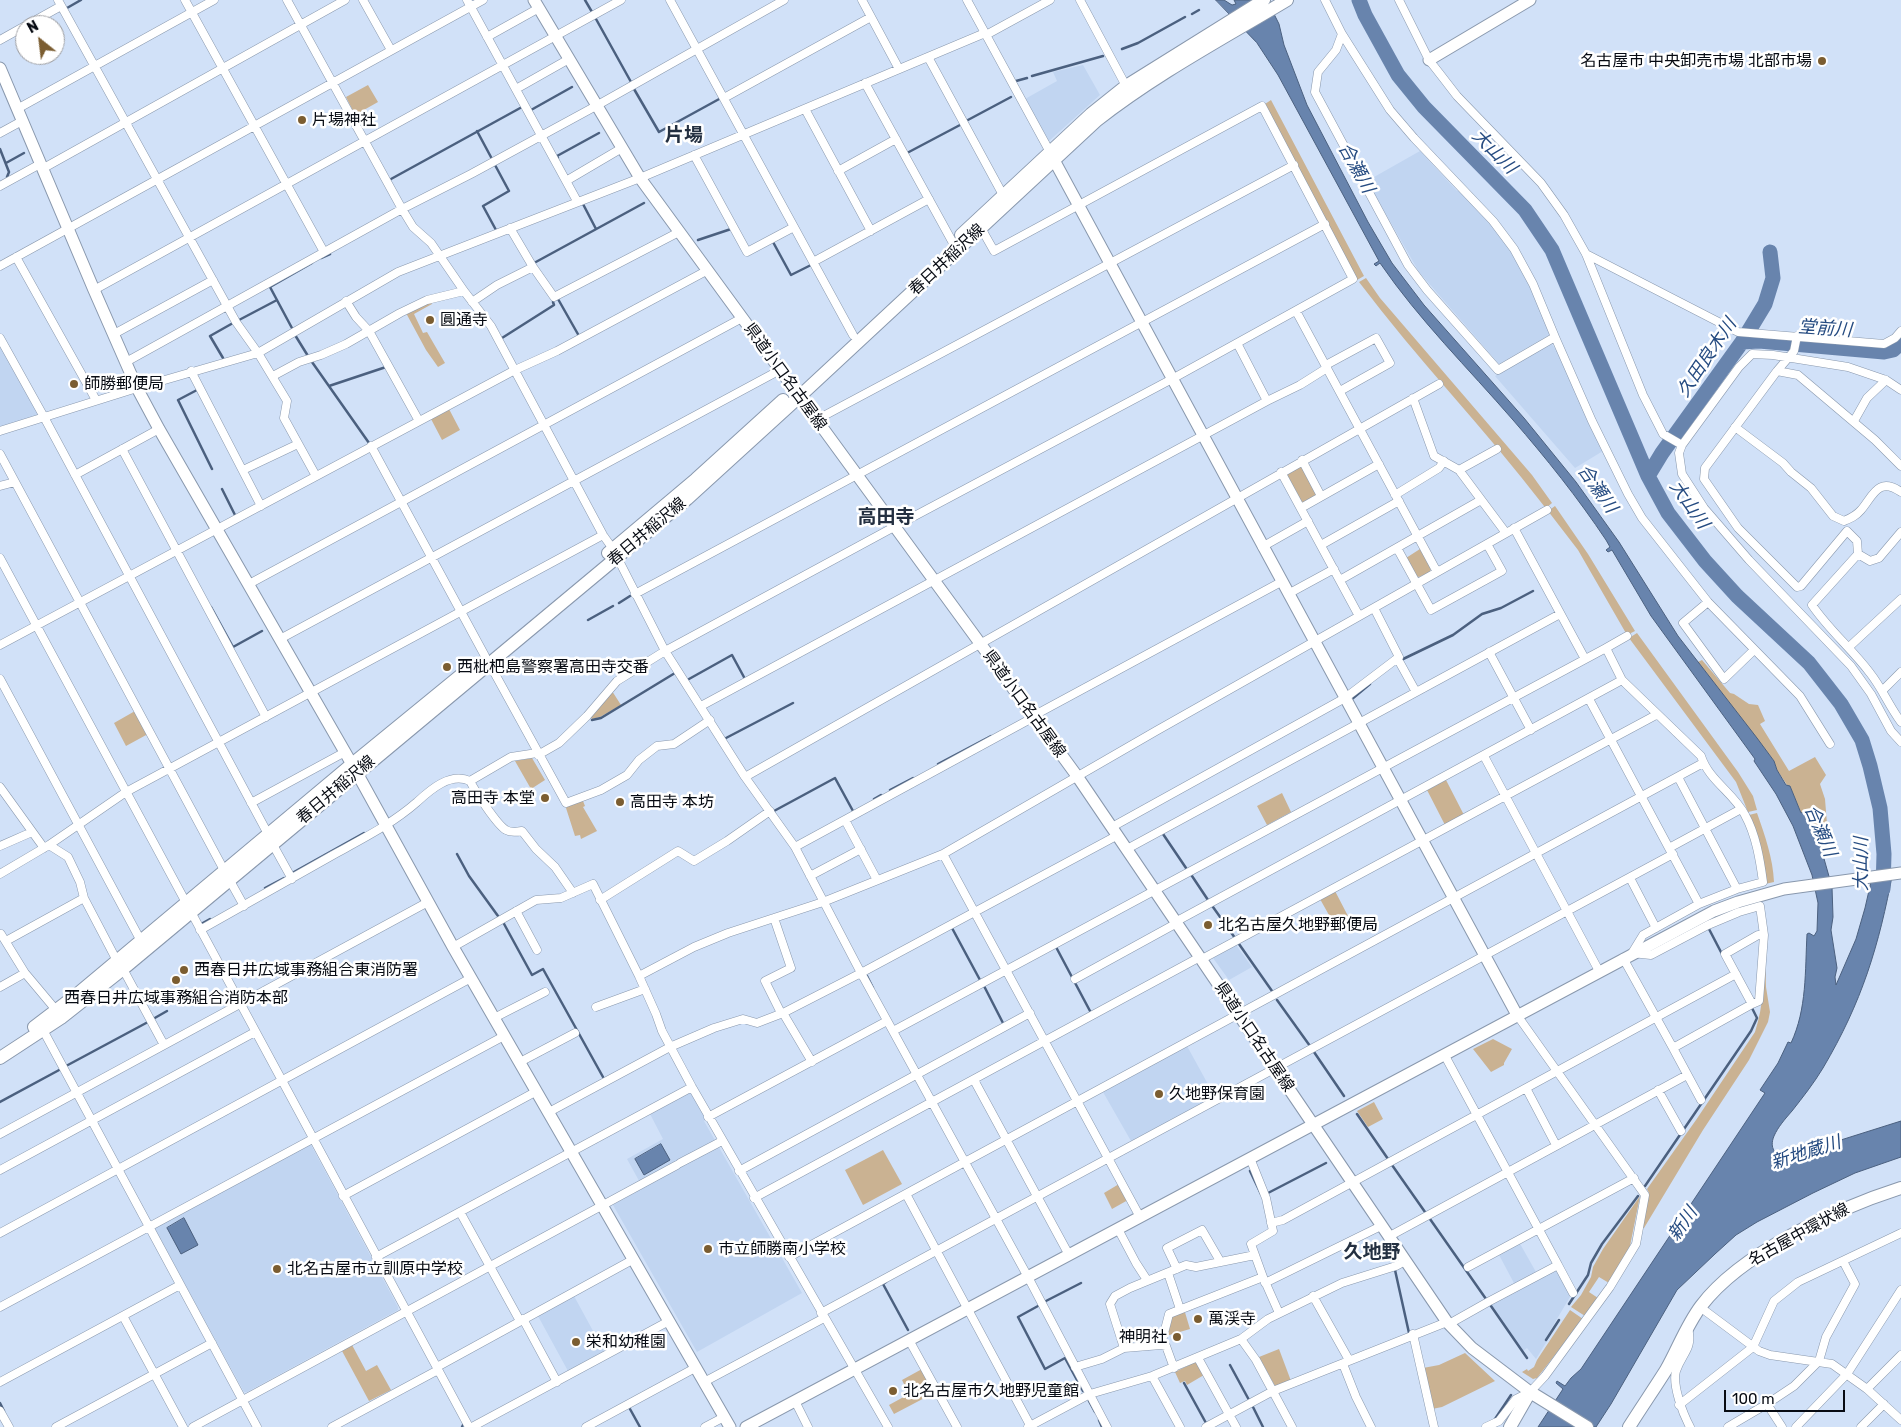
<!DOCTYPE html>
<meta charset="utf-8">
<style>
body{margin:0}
#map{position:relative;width:1901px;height:1427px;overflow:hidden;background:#d1e1f8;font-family:Rubik,sans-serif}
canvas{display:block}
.north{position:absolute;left:15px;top:15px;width:50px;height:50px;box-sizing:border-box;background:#fff;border:1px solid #9c9da1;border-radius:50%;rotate:331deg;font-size:14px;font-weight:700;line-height:20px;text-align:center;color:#070b13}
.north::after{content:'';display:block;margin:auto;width:18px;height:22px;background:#7b5d31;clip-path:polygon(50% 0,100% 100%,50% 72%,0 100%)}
.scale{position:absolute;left:1724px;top:1390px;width:121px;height:22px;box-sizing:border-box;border:2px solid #070b13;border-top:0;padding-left:6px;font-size:15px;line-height:18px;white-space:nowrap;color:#070b13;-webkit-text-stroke:4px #fff;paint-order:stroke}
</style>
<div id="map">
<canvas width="1901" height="1427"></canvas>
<div class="north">N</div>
<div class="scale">100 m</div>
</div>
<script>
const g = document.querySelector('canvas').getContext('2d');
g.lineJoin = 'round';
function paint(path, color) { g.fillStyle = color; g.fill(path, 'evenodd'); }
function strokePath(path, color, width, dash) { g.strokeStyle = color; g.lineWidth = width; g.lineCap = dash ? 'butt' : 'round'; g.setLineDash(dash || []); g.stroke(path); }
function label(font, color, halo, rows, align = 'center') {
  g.font = font + ' Rubik,"Noto Sans JP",sans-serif'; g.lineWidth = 5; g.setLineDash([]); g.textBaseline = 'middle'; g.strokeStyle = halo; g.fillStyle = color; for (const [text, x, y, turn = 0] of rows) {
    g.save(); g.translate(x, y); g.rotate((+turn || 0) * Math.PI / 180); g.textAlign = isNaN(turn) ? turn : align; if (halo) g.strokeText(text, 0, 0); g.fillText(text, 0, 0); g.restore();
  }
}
paint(new Path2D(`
 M1083 65 1100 95 1049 141 1025 99 1057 81 1053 72Z
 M1420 151 1457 191 1461 189 1492 224 1506 242 1531 286 1549 331V335L1499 364 1419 272 1367 181Z
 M1551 343 1559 354 1603 451 1575 468 1495 376Z
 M0 344 39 414 38 416 0 428Z
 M1236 945 1252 967 1229 980 1213 958Z
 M1187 1046 1215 1097 1131 1141 1103 1092Z
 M690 1092 706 1119 704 1121 802 1293 697 1352 613 1205 643 1188 627 1159 663 1139 649 1112Z
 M307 1145H311L398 1307V1310L247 1392H244L156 1231V1226Z
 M1519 1242 1536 1272 1515 1285 1498 1253Z
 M1555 1270H1558L1571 1293 1570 1297 1545 1339 1547 1341 1536 1359 1527 1348 1523 1351 1490 1303Z
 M574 1296 604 1351 568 1371 538 1316Z`), '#c1d5f1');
paint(new Path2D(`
 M368 85 378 102 355 115 346 97Z
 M1271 100 1364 276 1357 280 1265 104Z
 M1366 278 1380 298 1532 475 1552 503 1546 508 1544 506C1485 429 1417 359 1359 282Z
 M431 301 432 304 414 314 423 333 427 332 445 363 438 367 426 350 406 313Z
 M449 409 460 430 442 440 431 419Z
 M1298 466 1302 467 1317 494 1316 497 1305 503 1302 502 1287 475 1289 471Z
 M1555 506 1588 554 1635 631 1627 635 1578 550 1548 511Z
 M1420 549 1431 568 1430 572 1419 577 1416 576 1406 558Z
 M1637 633 1738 772 1753 796 1757 810 1748 812 1736 782 1629 638Z
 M1702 660 1730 693 1734 694 1749 704 1758 705 1765 721 1760 724 1789 771 1815 757 1826 775 1820 784 1825 799 1827 824 1819 839H1816L1803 813H1801L1790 786 1787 785 1777 770 1774 761 1698 662Z
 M612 691 621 705 600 717 592 719 590 717Z
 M135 711 148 734 126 746 114 723Z
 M532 758 545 780 531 789 515 761Z
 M1446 780 1464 815 1445 825 1427 790Z
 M1282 793 1291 812 1267 825 1257 806Z
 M583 801 585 806 583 807 597 831 581 839 580 835 575 836 566 808 568 806Z
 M1757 813C1765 836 1773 858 1774 882L1765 884 1749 815Z
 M1335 891 1348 916 1334 924 1320 899Z
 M1765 948 1766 987 1770 1012 1768 1022 1749 1060 1703 1130 1644 1228H1642L1649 1193 1647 1189 1696 1120 1755 1032C1764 1005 1764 976 1765 948Z
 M1493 1039 1512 1049 1504 1063V1065L1491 1072 1473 1049Z
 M1374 1102 1383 1119 1368 1127 1357 1111Z
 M883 1150 902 1184 863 1205 845 1170Z
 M1119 1184 1128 1200 1112 1209 1104 1193Z
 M1640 1196 1629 1251 1609 1283 1599 1277 1589 1292 1598 1298 1585 1316 1571 1307 1581 1295 1591 1277 1593 1267 1603 1249Z
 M1184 1309 1190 1329 1166 1336 1171 1315Z
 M1570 1310 1583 1319 1537 1378 1533 1379 1522 1372 1527 1369 1528 1371 1534 1367 1537 1360Z
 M352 1345 366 1371 377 1365 391 1390 369 1401 342 1351Z
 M1279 1349 1291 1381 1277 1387 1275 1386 1259 1357Z
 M1465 1353 1495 1381 1442 1407 1432 1409 1423 1368 1439 1365Z
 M1195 1362H1197L1204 1375 1187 1385 1185 1381 1180 1383 1175 1372Z
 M922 1369 934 1393 894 1414 889 1405 909 1394 902 1380Z`), '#cab292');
const water = new Path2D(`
 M1216 0H1224L1232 5 1236 4 1234 0H1267L1279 24 1284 45 1307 105 1368 222 1392 263 1424 305 1524 418 1576 482 1619 542 1678 636 1757 738 1774 761 1777 770 1786 785 1790 786 1801 813 1803 812 1821 848 1832 887 1833 917 1831 930 1837 968 1835 977 1836 985 1856 939 1865 908 1873 873 1893 871C1879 946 1862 1002 1823 1068 1814 1083 1803 1097 1792 1111 1785 1119 1778 1127 1774 1136 1769 1148 1775 1156 1787 1157L1901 1121V1157L1855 1173 1813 1193 1757 1222 1736 1235 1715 1254 1677 1290 1611 1404 1596 1427H1538L1563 1389 1556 1383 1557 1381 1565 1386 1571 1378 1581 1369 1765 1093 1760 1090 1778 1063 1788 1042 1791 1043C1807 1009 1805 971 1807 934L1809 933 1814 936 1817 931 1818 903 1812 875 1793 826 1776 794 1754 761 1755 759 1651 616 1612 550 1608 552 1606 550 1610 547 1606 540C1578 498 1546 458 1513 420 1468 368 1419 320 1380 263L1376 266 1374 264 1379 261 1278 75 1257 43Z
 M661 1144 670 1160 644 1175 635 1159Z
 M184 1218 198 1245 181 1254 167 1228Z`);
paint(water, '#6884ad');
strokePath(water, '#4b607f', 1);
strokePath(new Path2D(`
 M585 0 592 12
 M67 8 81 0
 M1192 14 1199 10
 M596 19 631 82
 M1122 49 1138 43 1185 17
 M1032 76 1103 56
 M1016 81 1027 78
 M634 89 659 132 721 98
 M531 110 572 87
 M966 121 1011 97
 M477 131 492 159
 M0 149 9 172 7 177
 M907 153 960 125
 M558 158 557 156 599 133
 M6 163 24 153
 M495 165 509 191 483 206 496 230
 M391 179 522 107
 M583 204 596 229
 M698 240 731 229
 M773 242 791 275 811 265
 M321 258 330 254
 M534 263 644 203
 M558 299 579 336
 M239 320 277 300
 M293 330 270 287 312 263
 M295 335 308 356
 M502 338 554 305 553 302
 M223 358 210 336 233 323
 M312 362 369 443
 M329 386 386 367
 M197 390 178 400 212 469
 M222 489 235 515
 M619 603 630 596
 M211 607 233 647 262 631
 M588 620 613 606
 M1399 661 1453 635 1482 614 1501 608 1533 591
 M689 679 732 655 745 679 747 678
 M1352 699 1370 684
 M592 720 601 718 675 673
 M726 738 793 703
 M938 764 991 736
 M890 790 913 778
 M874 799 881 795
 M774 811 835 778 853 811
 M1163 834 1186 868
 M457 854 469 876 498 916
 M294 872 364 833
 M1192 876 1208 900
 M265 888 284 878
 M1213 907 1235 938
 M503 922 532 975 543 969 603 1077
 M201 924 210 919
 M952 928 980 980
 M1709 929 1722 954
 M1239 944 1272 991
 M1056 947 1090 1011
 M867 976 873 988
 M983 984 1004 1025
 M1277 1000 1310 1046
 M153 1019 167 1011
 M1314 1052 1344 1096
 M66 1066 148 1022
 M0 1102 61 1069
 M1357 1114 1388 1159
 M1392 1165 1425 1212
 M1250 1171 1261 1194
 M1645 1186 1751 1031 1757 1018 1752 1008
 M1268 1193 1326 1163
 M1430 1219 1486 1299
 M1395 1270 1409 1333
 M886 1282 883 1284 908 1330
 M1044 1302 1081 1283
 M1569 1304 1588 1275 1591 1263 1602 1244 1638 1196
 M1038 1306 1018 1317 1045 1369 1065 1358 1083 1391
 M1491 1306 1527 1358
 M1546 1340 1559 1320
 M1230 1365 1249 1400
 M1184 1383 1206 1423
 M1089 1401 1095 1412
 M0 1403 4 1411
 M1252 1405 1263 1427
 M630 1409 640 1427
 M1495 1419 1511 1395
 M1099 1420 1102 1427
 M462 1427 463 1425`), '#4b607f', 2.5);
strokePath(new Path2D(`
 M1359 0 1365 15 1398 75 1424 107 1525 210 1552 250 1648 476 1668 513 1705 561 1737 596 1809 663 1841 704 1862 740 1870 766 1880 808 1884 854 1883 889
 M1742 342 1759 341 1884 352 1893 350 1901 343
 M1648 476 1662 453 1742 342 1765 304 1773 278 1770 252`), '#6884ad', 15);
const street = new Path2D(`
 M58 0 236 322 258 353 287 401 284 418 316 476
 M185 0 324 252
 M287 0 402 209 413 227 431 243 464 291 491 326 603 535 613 549 665 651 745 777 795 847 861 973 1028 1277 1107 1427
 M363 0 391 50
 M467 0 577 201
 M670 0 853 335
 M862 0 899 69
 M967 0 1051 154
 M1080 0 1126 86
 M1325 0 1342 34 1336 50 1318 72 1315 92 1408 265 1427 290 1498 370 1555 337 1592 421 1628 494 1642 518 1708 602 1800 696 1830 744
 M1399 0 1429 60 1440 74 1457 96 1541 183 1564 215 1586 254 1643 395 1663 434 1682 445
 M27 25 61 6
 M1342 34 1390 110 1414 138 1493 221 1514 249 1533 284 1555 337
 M986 35 1050 0
 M487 37 539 8
 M0 40 25 26
 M928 57 1003 195
 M865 83 953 243
 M516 89 569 59
 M724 98 871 17
 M17 109 214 0
 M805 109 871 231
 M0 133 22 121
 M694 155 747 252 794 227
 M42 169 345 0
 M838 171 896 139
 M566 181 622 148
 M0 186 40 164
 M510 228 533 267 554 297 679 232
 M1586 254 1738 332 1884 344 1895 338 1901 331
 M16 257 96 400
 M813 262 929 199
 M0 266 483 0
 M94 290 621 0
 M346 301 356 317 369 331 419 421
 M472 302 497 285 533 267
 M1296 311 1437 572
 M114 334 213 280
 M0 338 44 417 268 834
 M126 362 402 209 471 174 596 106 784 0
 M1326 365 1376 338 1390 363 1340 391
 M191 371 261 506
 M1777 371 1794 351 1797 336
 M273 376 299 362 321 355 346 344 400 313 427 300 464 291
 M1901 390 1886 380 1848 367 1773 355 1752 354 1739 367 1682 445 1679 453 1682 474 1704 508 1749 560 1851 666 1871 694 1891 731 1901 742
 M1413 398 1434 456 1459 470 1506 533
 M1267 401 1300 385 1327 368
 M816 420 1294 165
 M1854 421 1867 398 1886 380
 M1735 427 1783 463 1791 472 1811 488 1833 516 1844 521C1851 518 1856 516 1861 510 1873 496 1878 476 1901 492
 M0 431 137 388 258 353 398 272 640 178 985 33
 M371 446 485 656
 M122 449 266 717
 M0 454 224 870
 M1302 460 1321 496
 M1901 466 1875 440 1798 375 1777 371 1705 468 1704 479 1738 528 1797 587 1801 586 1847 531 1857 541 1858 554 1812 605C1829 630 1852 649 1870 673 1882 688 1889 706 1901 722
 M243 470 298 444
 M1459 470 1497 449
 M1281 472 1359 616
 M75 475 159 429
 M0 486 15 482
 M1395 495 1439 468 1444 461
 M1301 508 1379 464
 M1514 528 1585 659
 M1321 545 1399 501
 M1262 547 1308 521
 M1397 548 1431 610 1502 571 1487 544
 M1858 554 1870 561 1879 558 1901 532
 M0 558 469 1427
 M1340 580 1481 500
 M249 584 742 318
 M635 594 1325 224
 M1288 594 1334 569
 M1708 602 1683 623 1724 679 1754 650
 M280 639 780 370
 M0 645 515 370 557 351 708 270
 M1849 647 1901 599
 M1606 648 1627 636
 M1489 652 1531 730
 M489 663 566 803 601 790 627 775 639 760 657 746 674 744 710 720
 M1400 663 1416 692
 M0 679 141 941
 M1882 691 1901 672
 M1589 699 1699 904
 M701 706 1267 401 1237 343
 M1033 716 1281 582
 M538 755 559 743 587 716 617 681 665 651 894 527 1172 379 1353 279 1262 106 994 251 981 228
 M1484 756 1599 971
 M745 777 1439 384
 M1678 777 1737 889
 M470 781C475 791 497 825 506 830 511 833 517 832 522 831L536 849 555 867 573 893
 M0 787 44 848
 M251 803 345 752
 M845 820 877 880
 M1112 827 1345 698 1399 657 1374 608
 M272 843 292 879
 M49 845 68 857 80 882 84 898 117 961
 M0 846 32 832
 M795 847 1034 717
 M1669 848 1741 809
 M1127 849 1560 614
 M943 854 1140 1217
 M0 874 49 845 126 792 603 535
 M810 876 861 849
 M1630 878 1656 928
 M229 879 244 906
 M600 900 678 851 694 861 727 841 770 811
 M516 911 537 950
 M774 918 791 968 765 981 781 1013
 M1177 921 1622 680
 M200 930C245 905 289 880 333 855 362 839 392 824 417 802 430 790 450 772 470 781L511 757 537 753
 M1 934 25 973 56 1010
 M6 941 84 898
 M453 947 536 900 561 898 593 884 639 976 656 1014 662 1031 692 1087 888 1427
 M1623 958 1673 1048
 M1202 959 1656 715
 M123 969 164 1045
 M639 976 694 947 728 933 823 902 943 854 1156 731 1547 510
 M1075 979 1177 923
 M0 987 25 973
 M596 1007 645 989
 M783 1013 812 1062
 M494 1018 545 992
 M43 1030 257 1427
 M893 1031 1606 648 1622 680 1701 756C1709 781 1734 793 1745 815 1756 835 1760 860 1763 882L1737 889 1699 904 1643 935 1632 953 1651 955 1708 925 1739 912 1760 906 1764 935 1759 1001 1752 1004
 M1444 1054 1558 1265 1488 1302 1449 1324
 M520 1062 575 1033
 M974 1080 1069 1255
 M1526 1088 1556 1145
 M1658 1090 1681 1131
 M1701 1100 1673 1048 1752 1004 1725 954 1758 935H1764
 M549 1112 670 1047 714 1028 743 1019 757 1023 783 1013 861 973 1118 835
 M708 1117 887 1021
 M0 1134 428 902
 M1250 1158 1266 1198 1273 1231 1251 1244 1263 1277 1279 1313
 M680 1163 722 1141
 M0 1170 255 1032
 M739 1171 1030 1013
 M906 1194 1031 1427
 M343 1196 537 1091
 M754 1198 1200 957
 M460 1212 520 1321
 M1271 1223 1283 1220 1736 974
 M1118 1229 1136 1263 1147 1280
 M0 1233 471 978
 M1388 1237 1687 1075
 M376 1257 692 1087
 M789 1257 1703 763
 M1558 1265 1573 1293
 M1468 1267 1634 1178
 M1177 1269 1167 1248 1202 1230 1220 1261
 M1168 1273 1180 1309
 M1265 1283 1381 1226
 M1313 1296 1349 1360
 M0 1307 504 1036
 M1700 1307 1759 1351 1770 1355 1832 1364 1867 1389 1901 1420
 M821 1313 1673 854
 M123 1316 183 1427
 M523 1319 557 1382
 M1688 1327C1693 1350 1683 1351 1676 1371 1672 1385 1683 1414 1690 1427
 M1413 1334 1434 1427
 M1241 1339 1256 1360 1292 1427
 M909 1340 957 1427
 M1161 1345 1166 1346 1174 1368
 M1124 1348 1110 1304 1115 1296 1130 1288 1186 1265 1196 1267 1255 1255
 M1198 1358 1236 1427
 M1343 1364 1356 1397 1371 1427
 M437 1367 634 1259
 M1075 1367 1102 1359 1124 1348 1161 1345 1169 1314 1263 1277
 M1152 1376 1180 1427
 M0 1382 180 1285
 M704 1382 824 1318
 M1867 1389 1901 1355
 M795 1401 808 1427
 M1767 1404 1782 1427
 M1679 1405 1753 1347 1774 1301 1798 1282 1901 1233
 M0 1411 9 1427
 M56 1427 212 1343
 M193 1427 677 1165
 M332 1427 438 1370
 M472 1427 669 1321
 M586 1427 695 1368
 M705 1427 724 1417
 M1028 1427 1090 1394 1152 1376 1241 1339 1268 1319 1342 1283 1396 1266 1405 1261
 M1206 1427 1273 1391 1447 1322
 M1486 1427 1499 1421 1516 1399 1530 1392 1545 1376 1610 1287 1636 1244 1645 1195 1517 1015
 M1728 1427 1767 1404 1794 1386 1819 1361 1826 1337 1855 1284 1843 1261
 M1796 1427 1847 1374 1901 1290
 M1861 1427 1884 1404`);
const secondary = new Path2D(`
 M534 0 640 178 1077 776 1447 1322 1472 1348 1530 1392
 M1429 60 1530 0
 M0 68 94 290 137 388 159 429 357 773 453 947 730 1427
 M1054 160 1517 1015
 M746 1427 1714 911 1738 902 1784 889 1901 873`);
const primary = new Path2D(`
 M961 235 1091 114 1126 86 1264 0
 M608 553 696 479 783 400
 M34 1027 76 995 352 764 466 671
 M0 1058 61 1018 123 969 687 499 800 396 1096 121C1156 74 1222 39 1287 0
 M1510 1427 1530 1392 1587 1427
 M1629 1427C1641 1408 1654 1389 1666 1370 1678 1349 1686 1326 1701 1306 1741 1253 1838 1208 1901 1188`);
strokePath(street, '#8998ad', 9);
strokePath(secondary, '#8998ad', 13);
strokePath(primary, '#8998ad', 14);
strokePath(street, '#fff', 8);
strokePath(secondary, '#fff', 11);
strokePath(primary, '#fff', 12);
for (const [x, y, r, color] of [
 [1822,61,5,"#7b5d31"],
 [302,120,5,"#7b5d31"],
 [430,320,5,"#7b5d31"],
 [74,384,5,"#7b5d31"],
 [447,667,5,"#7b5d31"],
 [545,798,5,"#7b5d31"],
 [620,802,5,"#7b5d31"],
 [1208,925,5,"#7b5d31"],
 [184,970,5,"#7b5d31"],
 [176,980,5,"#7b5d31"],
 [1159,1094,5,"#7b5d31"],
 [708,1249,5,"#7b5d31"],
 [277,1269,5,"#7b5d31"],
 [1198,1319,5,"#7b5d31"],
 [1177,1337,5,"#7b5d31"],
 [576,1342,5,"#7b5d31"],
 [893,1391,5,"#7b5d31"]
]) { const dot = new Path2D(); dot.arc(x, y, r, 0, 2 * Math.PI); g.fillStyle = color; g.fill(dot); strokePath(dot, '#fff', 2); }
label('16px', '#070b13', '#fff', [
 ["名古屋市 中央卸売市場 北部市場",1812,61,"right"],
 ["片場神社",312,120],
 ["圓通寺",440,320],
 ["師勝郵便局",84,384],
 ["西枇杷島警察署高田寺交番",457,667],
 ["高田寺 本堂",535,798,"right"],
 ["高田寺 本坊",630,802],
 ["北名古屋久地野郵便局",1218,925],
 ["西春日井広域事務組合東消防署",194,970],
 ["西春日井広域事務組合消防本部",176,998,"center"],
 ["久地野保育園",1169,1094],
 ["市立師勝南小学校",718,1249],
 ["北名古屋市立訓原中学校",287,1269],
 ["萬渓寺",1208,1319],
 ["神明社",1167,1337,"right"],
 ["栄和幼稚園",586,1342],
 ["北名古屋市久地野児童館",903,1391]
], 'left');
label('16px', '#070b13', '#fff', [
 ["春日井稲沢線",947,260,-43],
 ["県道小口名古屋線",785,377,54],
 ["春日井稲沢線",647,532,-40],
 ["県道小口名古屋線",1024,704,54],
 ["春日井稲沢線",336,790,-40],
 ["県道小口名古屋線",1254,1037,56],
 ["名古屋中環状線",1799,1235,-29]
]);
label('italic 18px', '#254b81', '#fff', [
 ["大山川",1494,152,45],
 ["合瀬川",1356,168,61],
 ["堂前川",1825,329,4],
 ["久田良木川",1707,358,-56],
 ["合瀬川",1597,489,55],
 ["大山川",1689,505,55],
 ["合瀬川",1820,831,67],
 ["大山川",1862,864,-90],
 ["新地蔵川",1806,1153,-18],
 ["新川",1683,1224,-55]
]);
label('bold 19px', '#243041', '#fff', [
 ["片場",684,136],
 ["高田寺",886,518],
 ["久地野",1372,1253]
]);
</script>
